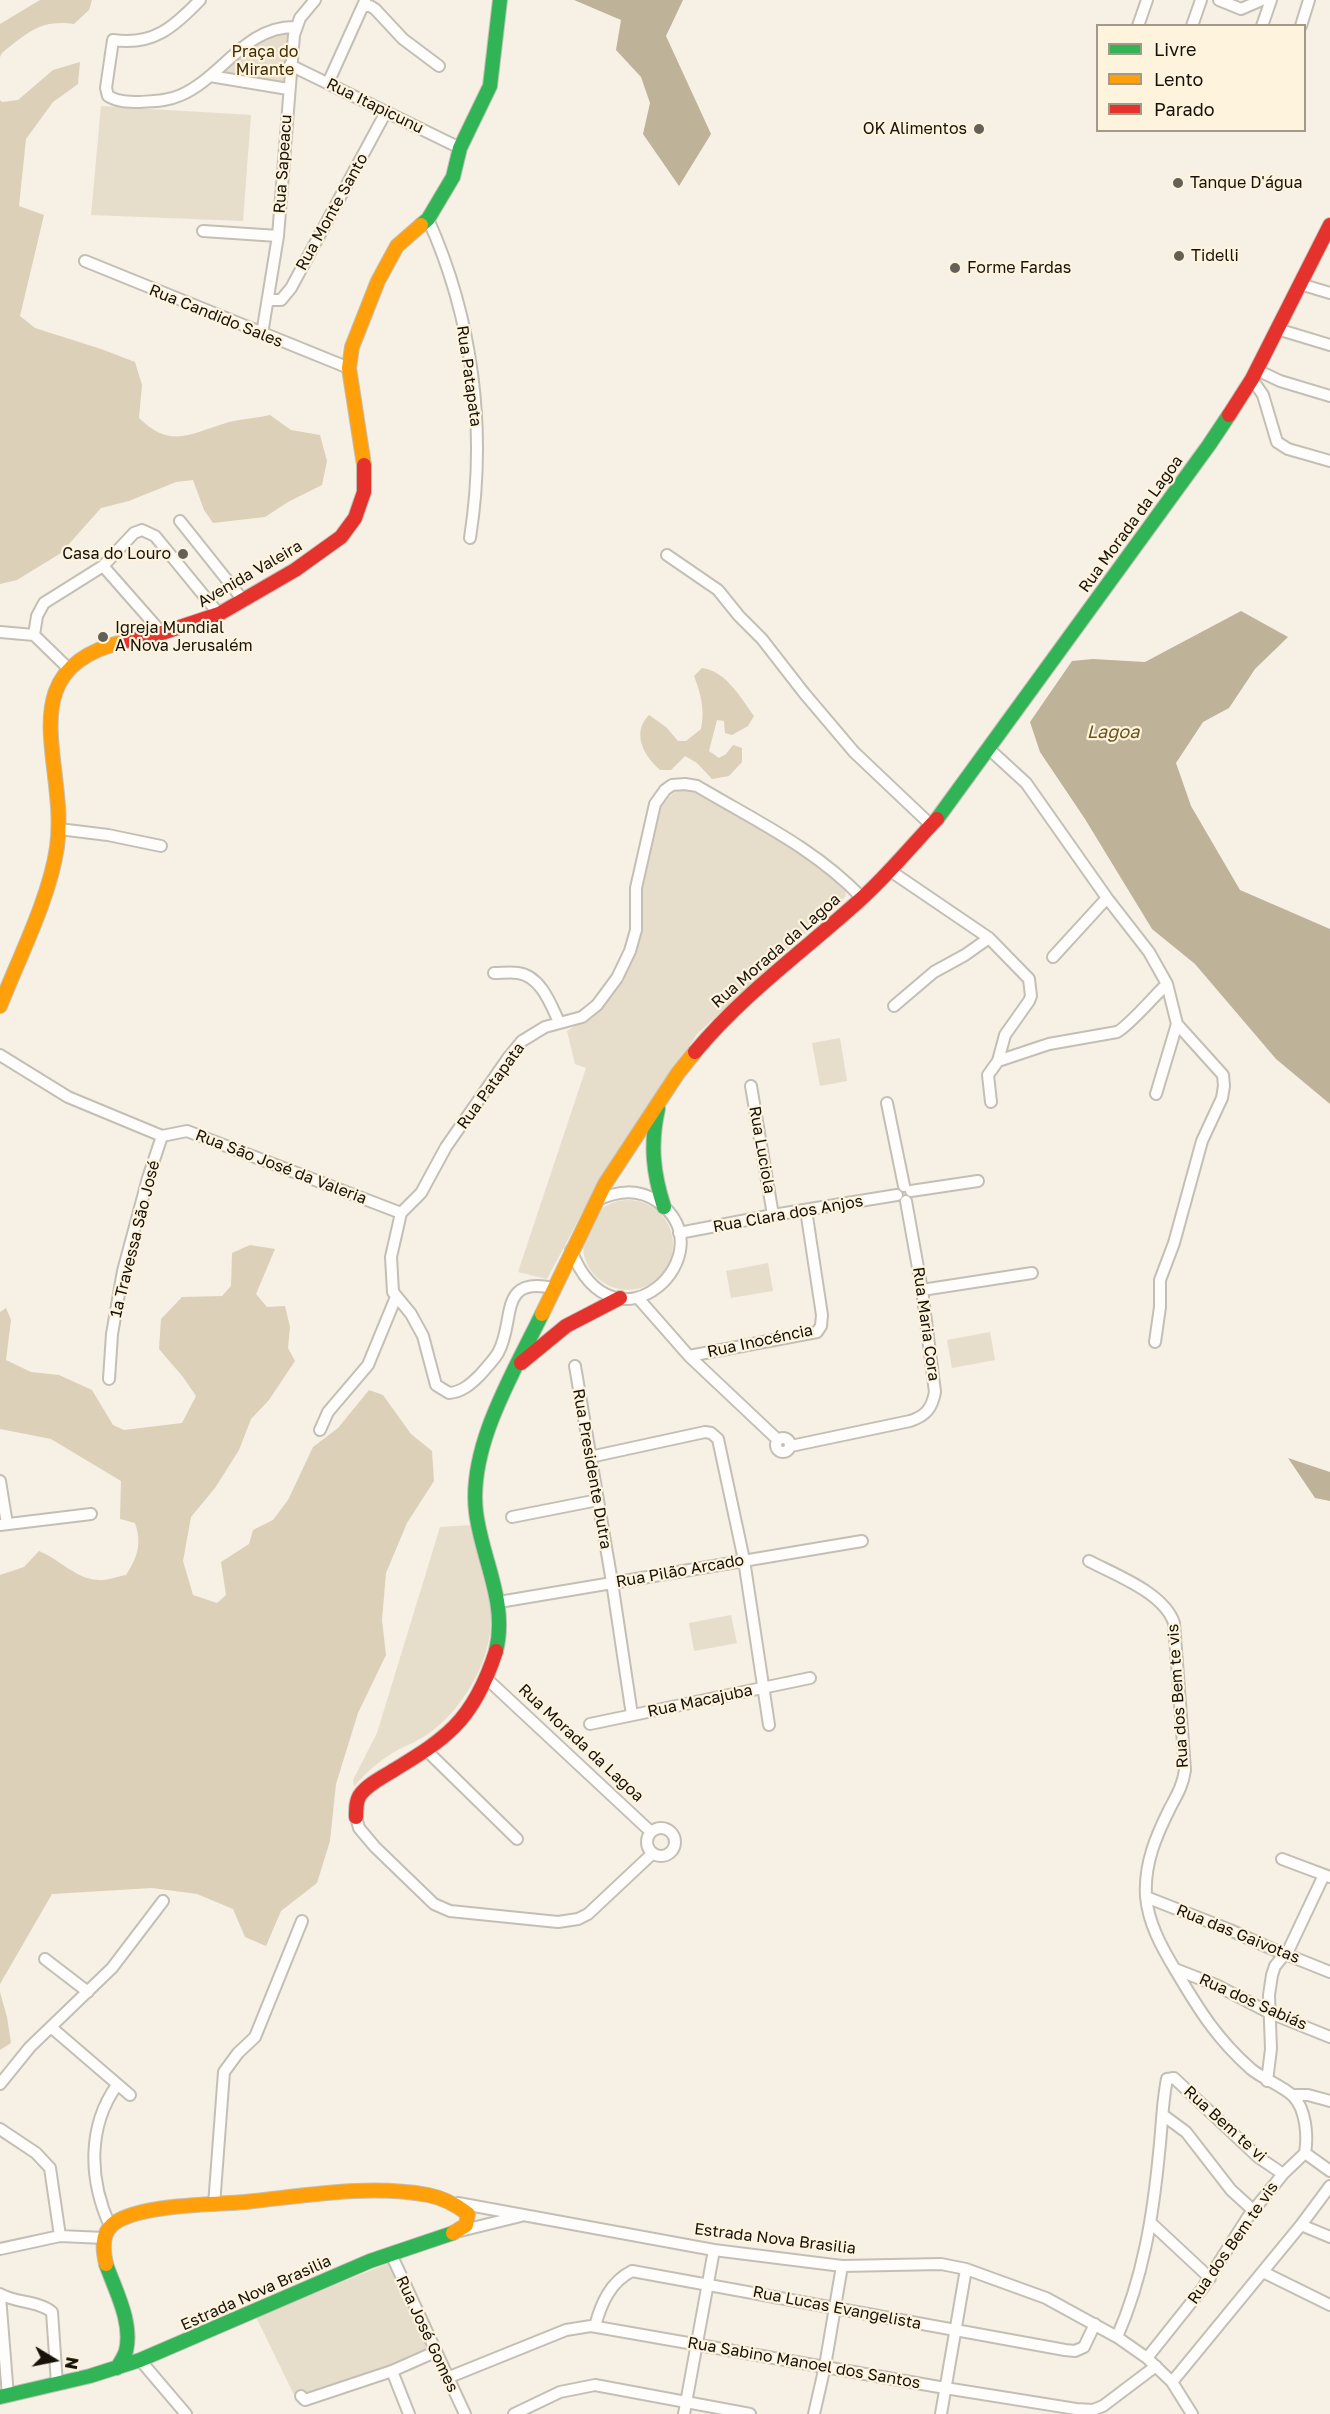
<!DOCTYPE html>
<meta charset="utf-8">
<style>
body{margin:0}
#map{position:relative;width:1330px;height:2414px;overflow:hidden;background:#f6f0e5;font-family:"Golos Text",sans-serif}
canvas{display:block}
.legend{position:absolute;left:1096px;top:24px;width:210px;height:108px;box-sizing:border-box;background:#fef3dd;border:2px solid #a29988;margin:0;padding:8px 10px;list-style:none;font-size:18px;color:#171209}
.legend li{display:flex;align-items:center;gap:12px;height:30px}
.legend b{width:30px;border:2px solid #a29988}
.north{position:absolute;left:24px;top:2330px;width:60px;height:60px;-webkit-text-stroke:4px #fef3dd;paint-order:stroke;rotate:100deg;font-size:16px;font-weight:700;line-height:24px;text-align:center;color:#171209}
.north::after{content:'';display:block;margin:auto;width:21px;height:27px;background:#171209;clip-path:polygon(50% 0,100% 100%,50% 72%,0 100%)}
</style>
<div id="map">
<canvas width="1330" height="2414"></canvas>
<ul class="legend">
<li><b style="height:8px;background:#30b455"></b>Livre</li>
<li><b style="height:8px;background:#ff9f0a"></b>Lento</li>
<li><b style="height:8px;background:#e5322d"></b>Parado</li>
</ul>
<div class="north">N</div>
</div>
<script>
const g = document.querySelector('canvas').getContext('2d');
g.lineJoin = 'round';
function paint(path, color) { g.fillStyle = color; g.fill(path, 'evenodd'); }
function strokePath(path, color, width, dash) { g.strokeStyle = color; g.lineWidth = width; g.lineCap = dash ? 'butt' : 'round'; g.setLineDash(dash || []); g.stroke(path); }
function label(font, color, halo, rows, align = 'center') {
  g.font = font + ' "Golos Text",sans-serif'; g.lineWidth = 4.5; g.setLineDash([]); g.textBaseline = 'middle'; g.strokeStyle = halo; g.fillStyle = color; for (const [text, x, y, turn = 0] of rows) {
    g.save(); g.translate(x, y); g.rotate((+turn || 0) * Math.PI / 180); g.textAlign = isNaN(turn) ? turn : align; if (halo) g.strokeText(text, 0, 0); g.fillText(text, 0, 0); g.restore();
  }
}
paint(new Path2D(`
 M293 29 286 87 214 74 248 45Z
 M101 106 251 115 243 221 91 215Z
 M687 788 807 857 843 883 846 896 697 1034 581 1215 547 1279 518 1272 586 1068 575 1064 567 1031 598 1011 622 976 639 888 663 802 675 792Z
 M840 1038 847 1081 820 1086 812 1043Z
 M583 1245a45 45 0 1 1 90 0a45 45 0 1 1-90 0Z
 M768 1263 773 1291 731 1298 726 1271Z
 M990 1332 995 1360 952 1368 947 1340Z
 M472 1525C478 1550 490 1581 491 1606 495 1654 467 1706 428 1734 418 1741 407 1745 396 1751 380 1760 366 1772 354 1787L353 1780 377 1733 440 1527Z
 M731 1615 737 1643 694 1651 689 1623Z
 M399 2259 439 2355 299 2405 256 2317Z`), '#e6ddcb');
paint(new Path2D(`
 M40 0H92L89 10 74 24C40 19 27 33 2 53L0 57V24Z
 M80 62 78 84 53 102 26 139 19 206 44 215 20 316 35 328 101 349 135 362 142 385 139 418C172 450 191 433 229 422 242 419 257 418 270 415L291 430 320 435 327 461 322 485 288 502 265 517 213 523 204 510 193 480 176 482 129 501 101 508 61 553 17 580 0 584V100L2 102 18 100 53 70Z
 M702 668C726 671 741 698 754 716L748 726 732 735 725 733 724 721 717 720 709 751 719 758 726 754 733 745 742 748V762L729 776 712 779 697 763 685 756 671 770H660C644 756 631 733 649 715L666 727 678 741H686L701 729C705 710 701 694 694 676Z
 M250 1245 275 1249 256 1294 267 1307 285 1306 290 1327 288 1348 295 1361 269 1400 251 1419 239 1450 215 1488 191 1517 183 1561 193 1595 217 1603 226 1595 221 1562 249 1544 253 1530 273 1520 288 1500 313 1447 338 1428 369 1390 383 1395 411 1434 432 1451 434 1481 407 1523 386 1573 382 1620 386 1655 358 1713 336 1784 330 1841 317 1883 281 1911 266 1946 245 1937 233 1909 197 1894 152 1888 52 1894 0 1984V1575L24 1567 39 1551C59 1559 76 1579 98 1580 107 1581 118 1576 126 1575 138 1557 142 1543 135 1523L120 1519 121 1481 51 1439 0 1429V1312L6 1308 11 1320 6 1360 31 1372 59 1375 92 1390 113 1425 124 1430 182 1423 196 1396 183 1377 159 1349 161 1319 182 1297 222 1296 231 1286 232 1253Z
 M0 1992 7 2017 11 2043 0 2050Z`), '#dcd0b9');
paint(new Path2D(`
 M574 0H683L666 36 711 134 679 186 643 134 650 103 641 77 616 50 621 20Z
 M1241 611 1288 637 1255 669 1229 708 1203 722 1176 763 1191 806 1240 890 1330 929V1104L1276 1059 1195 964 1152 929 1085 819 1040 752 1030 722 1072 661 1093 659 1145 662Z
 M1288 1458 1330 1472V1501L1315 1498Z`), '#beb298');
const street = new Path2D(`
 M200 0C174 27 153 46 113 40L106 88 108 96C118 102 129 102 140 102 154 101 168 101 181 95 222 77 246 26 295 27
 M1219 0 1241 9 1262 0
 M363 6H370L375 9 403 39 439 66
 M1138 26 1147 0
 M1192 26 1201 0
 M1262 26 1271 0
 M1301 26 1309 0
 M290 65 460 148
 M210 76 288 89
 M328 83 365 1
 M428 219C473 319 487 430 470 538
 M203 231 278 236
 M85 261 349 368
 M1300 284 1330 293
 M269 300H281L291 288 386 112
 M1277 329 1330 345
 M262 334 278 236 294 35 300 18 315 0
 M1257 370 1280 381 1330 396
 M1252 379 1263 395 1277 442 1288 449 1330 461
 M180 521 243 600
 M667 555 718 590 739 616 762 639 804 693 854 752 931 825
 M103 566 162 633
 M0 632 34 635
 M34 635 37 616 44 603 103 566 134 533 142 530 155 536 219 614
 M34 635 69 669
 M989 749 1026 783 1107 898 1149 952 1167 984 1177 1024 1223 1075 1224 1086 1222 1098 1202 1141 1174 1243 1160 1280V1307L1155 1342
 M59 829 108 835 161 846
 M889 870 989 938 1029 979 1031 996 1029 1001 1005 1035 998 1061 988 1075 991 1102
 M1053 957 1107 898
 M494 973C502 973 511 972 518 973 541 976 551 1005 559 1022
 M894 1006 934 972 965 955 989 938
 M0 1055 68 1097 162 1136 187 1131 401 1213
 M998 1061 1049 1044 1117 1032C1129 1026 1155 995 1167 984
 M751 1086 773 1215
 M1156 1094 1177 1024
 M887 1103 904 1186
 M911 1191 978 1181
 M679 1233 773 1215 897 1195
 M571 1250C615 1363 729 1252 658 1202 638 1188 618 1191 597 1200
 M553 1288C497 1276 516 1321 498 1353 493 1361 486 1368 480 1375 471 1384 462 1392 449 1393L436 1385 423 1336 411 1314 393 1292 391 1257 401 1213 421 1193 446 1147 508 1058 522 1041 545 1027 582 1017 597 1005 617 978 630 951 636 930V888L655 804 665 790 672 785 685 784 697 786C754 820 816 849 862 898
 M922 1290 1032 1273
 M638 1298 689 1356 778 1440
 M689 1356 817 1332 821 1326 822 1315 806 1210
 M575 1366 612 1582 632 1715
 M109 1379 112 1334 123 1271 148 1178 162 1136
 M320 1430 328 1412 368 1365 396 1297
 M776 1445a7 7 0 1 1 14 0a7 7 0 1 1-14 0Z
 M791 1446 910 1421C926 1416 932 1408 935 1392L922 1290 906 1201
 M590 1457 705 1432 711 1433 718 1439 744 1560 769 1725
 M0 1481 7 1524
 M512 1517 598 1500
 M0 1525 91 1514
 M1089 1561C1116 1575 1164 1593 1174 1623L1185 1770C1183 1785 1177 1795 1170 1808 1156 1836 1144 1864 1146 1896 1148 1923 1162 1948 1176 1971 1199 2010 1217 2039 1251 2069 1263 2079 1283 2086 1293 2096 1306 2109 1308 2136 1305 2153L1283 2174 1248 2217 1202 2289 1147 2358
 M499 1602 862 1541
 M487 1679 651 1832
 M590 1724 810 1678
 M426 1750 517 1839
 M356 1817 359 1828 375 1847 434 1904 450 1911 558 1922 578 1919 588 1914 653 1853
 M647 1842a14 14 0 1 1 28 0a14 14 0 1 1-28 0Z
 M1282 1859 1330 1877
 M1146 1897 1230 1930 1270 1948 1330 1972
 M45 1959 88 1992
 M1175 1969 1216 1985 1268 2012 1330 2037
 M52 2028 130 2095
 M1267 2081 1271 2049 1269 1995 1272 1975 1275 1966 1289 1949 1324 1875
 M0 2084 30 2047 112 1968 163 1901
 M1292 2095H1308L1330 2101
 M1163 2115 1186 2132 1231 2190 1254 2211
 M0 2129 36 2153 50 2168 60 2236
 M1305 2153 1330 2171
 M458 2203 714 2250 842 2266 941 2264 966 2269 1046 2298 1117 2337 1147 2358 1172 2382 1192 2414
 M214 2205 224 2072 238 2053 255 2037 302 1921
 M1151 2223 1210 2278
 M1301 2225 1330 2237
 M110 2226C89 2180 87 2127 117 2085
 M460 2231 521 2216
 M0 2249 60 2236 104 2238
 M391 2254 465 2414
 M1263 2272 1330 2305
 M0 2294C16 2303 39 2301 52 2312L57 2384
 M0 2296 8 2396
 M595 2326C601 2304 610 2282 632 2271L1065 2350 1075 2351 1084 2347 1095 2324
 M1117 2337C1143 2278 1153 2216 1159 2153 1162 2128 1162 2103 1167 2079L1174 2078 1258 2157 1283 2174
 M140 2360 186 2414
 M392 2371 409 2414
 M447 2378 566 2330 591 2326 945 2388 1076 2409 1093 2410 1103 2406 1156 2366
 M1172 2382 1301 2225 1330 2186
 M301 2396 305 2400 392 2371 435 2352
 M514 2414 560 2392 595 2385 750 2414
 M684 2414 714 2250
 M814 2414 825 2366 842 2266
 M941 2414 966 2269`);
const fast = new Path2D(`
 M421 225 428 219 453 177 460 148 490 86 500 0
 M937 819 1209 445 1229 415
 M658 1109C650 1144 653 1173 664 1207
 M496 1651C508 1602 482 1560 476 1512 468 1446 514 1372 542 1314
 M106 2264C115 2290 133 2322 126 2351 124 2357 120 2363 117 2368
 M0 2397 90 2376 140 2360 370 2261 453 2233`);
const slow = new Path2D(`
 M364 465 349 368 352 347 378 281 397 246 421 225
 M0 1006C19 958 50 897 57 847 69 763 5 669 126 641
 M542 1314 605 1184 678 1073 695 1052
 M106 2264C103 2251 101 2235 112 2225 136 2204 213 2205 245 2202 305 2196 368 2184 428 2195 444 2198 455 2204 468 2214L466 2225 453 2233`);
const jam = new Path2D(`
 M1229 415 1252 379 1330 225
 M126 641 162 633 219 614 295 570 341 537 355 518 364 492V465
 M695 1052C744 993 805 950 861 899 888 875 912 845 937 819
 M521 1363 566 1326 620 1298
 M356 1817C356 1809 356 1801 360 1795 368 1784 383 1777 394 1770 415 1757 436 1745 454 1727 475 1706 487 1679 496 1651`);
strokePath(street, '#c4bfb5', 14);
strokePath(fast, '#c4bfb5', 16);
strokePath(slow, '#c4bfb5', 16);
strokePath(jam, '#c4bfb5', 16);
strokePath(street, '#fefdfb', 10);
strokePath(fast, '#30b455', 14);
strokePath(slow, '#ff9f0a', 14);
strokePath(jam, '#e5322d', 14);
for (const [x, y, r, color] of [
 [979,129,6,"#656056"],
 [1178,183,6,"#656056"],
 [1179,256,6,"#656056"],
 [955,268,6,"#656056"],
 [183,554,6,"#656056"],
 [103,637,6,"#656056"]
]) { const dot = new Path2D(); dot.arc(x, y, r, 0, 2 * Math.PI); g.fillStyle = color; g.fill(dot); strokePath(dot, '#fef3dd', 2); }
label('16px', '#3e2c01', '#fef3dd', [
 ["Praça do",265,52],
 ["Mirante",265,70]
]);
label('16px', '#171209', '#fef3dd', [
 ["Rua Itapicunu",375,106,26],
 ["Rua Sapeacu",283,164,-86],
 ["Rua Monte Santo",332,212,-61],
 ["Rua Candido Sales",216,316,22],
 ["Rua Patapata",469,376,82],
 ["Rua Morada da Lagoa",1131,524,-54],
 ["Avenida Valeira",250,574,-30],
 ["Rua Morada da Lagoa",776,951,-41],
 ["Rua Patapata",491,1086,-54],
 ["Rua Luciola",762,1150,80],
 ["Rua São José da Valeria",281,1167,21],
 ["Rua Clara dos Anjos",788,1214,-10],
 ["1ª Travessa São José",135,1239,-76],
 ["Rua Maria Cora",926,1324,82],
 ["Rua Inocéncia",760,1341,-12],
 ["Rua Presidente Dutra",592,1469,80],
 ["Rua Pilão Arcado",680,1571,-10],
 ["Rua dos Bem te vis",1178,1696,-94],
 ["Rua Macajuba",700,1701,-12],
 ["Rua Morada da Lagoa",581,1743,43],
 ["Rua das Gaivotas",1238,1934,22],
 ["Rua dos Sabiás",1253,2002,24],
 ["Rua Bem te vi",1225,2124,42],
 ["Estrada Nova Brasilia",775,2239,7],
 ["Rua dos Bem te vis",1233,2243,-55],
 ["Estrada Nova Brasilia",256,2293,-24],
 ["Rua Lucas Evangelista",837,2308,11],
 ["Rua José Gomes",427,2334,65],
 ["Rua Sabino Manoel dos Santos",804,2363,10]
]);
label('16px', '#171209', '#fef3dd', [
 ["OK Alimentos",967,129,"right"],
 ["Tanque D'água",1190,183],
 ["Tidelli",1191,256],
 ["Forme Fardas",967,268],
 ["Casa do Louro",171,554,"right"],
 ["Igreja Mundial",115,628],
 ["A Nova Jerusalém",115,646]
], 'left');
label('italic 18px', '#6b531d', '#fef3dd', [
 ["Lagoa",1113,732]
]);
</script>
